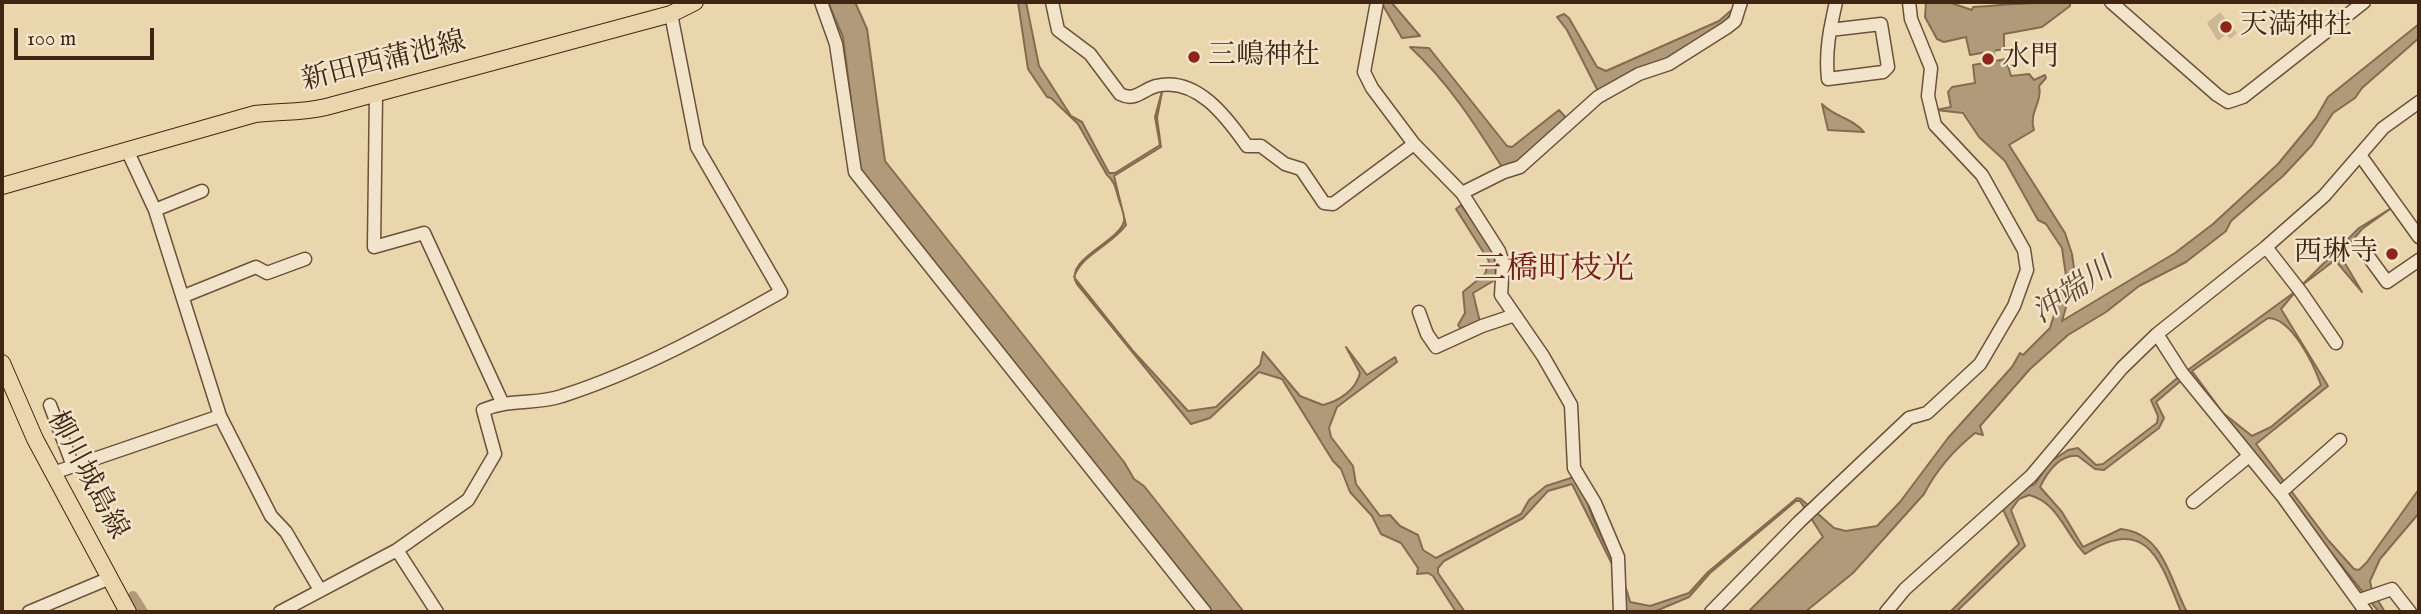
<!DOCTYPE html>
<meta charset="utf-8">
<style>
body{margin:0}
#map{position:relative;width:2421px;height:614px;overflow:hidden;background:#ead6ad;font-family:"IM FELL English",serif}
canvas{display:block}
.frame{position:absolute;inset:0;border:4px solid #412513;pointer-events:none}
.scale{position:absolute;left:14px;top:28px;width:140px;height:32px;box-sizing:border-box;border:4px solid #412513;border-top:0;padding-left:9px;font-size:21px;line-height:24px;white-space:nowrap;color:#412513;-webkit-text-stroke:5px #f1e4ca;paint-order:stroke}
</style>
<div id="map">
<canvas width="2421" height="614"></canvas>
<div class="frame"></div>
<div class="scale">100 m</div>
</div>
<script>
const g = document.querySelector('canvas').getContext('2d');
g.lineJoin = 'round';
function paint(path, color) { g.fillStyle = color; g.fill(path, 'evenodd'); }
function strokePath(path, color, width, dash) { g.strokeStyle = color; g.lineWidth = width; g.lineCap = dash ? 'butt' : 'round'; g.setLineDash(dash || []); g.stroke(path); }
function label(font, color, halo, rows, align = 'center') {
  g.font = font + ' "IM FELL English","Noto Serif JP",serif'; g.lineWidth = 5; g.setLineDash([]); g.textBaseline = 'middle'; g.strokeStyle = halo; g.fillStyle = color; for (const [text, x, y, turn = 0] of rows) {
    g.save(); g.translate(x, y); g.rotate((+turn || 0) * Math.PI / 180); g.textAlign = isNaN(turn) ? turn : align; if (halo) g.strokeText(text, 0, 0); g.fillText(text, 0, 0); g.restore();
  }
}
paint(new Path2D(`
 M2220 12 2237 33 2230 39 2226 34 2218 41 2207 23Z`), '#cdb893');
const water = new Path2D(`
 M828 2H855L867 29 885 161 1124 462 1134 479 1144 486 1244 612H1211L860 172 843 37Z
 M1018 2H1026L1039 66 1071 116 1082 122 1109 173H1115L1160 145 1155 117 1163 87 1157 118 1161 147 1114 176 1126 225C1113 244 1082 254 1074 277L1134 352 1188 411 1216 407 1260 365 1263 352 1300 396 1323 405C1339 401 1356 390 1360 373L1346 347 1367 375 1395 357 1397 362 1337 407 1329 428 1331 437 1353 466 1356 484 1380 516 1390 515 1400 526 1418 535 1423 550 1436 558 1521 514 1529 500 1546 486 1574 477C1586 490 1587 505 1594 521 1606 549 1623 573 1630 602L1650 606 1689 593 1708 572 1797 498 1801 499 1834 528 1846 531 1877 526 1900 502 1948 438 2012 367 2020 353 2023 355 2050 328 2066 276 2062 248 2046 224 2038 220 2005 161 1979 137 1963 113 1936 110 1951 107 1948 92 1952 87 1975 83 1973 65 2006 59 2011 76 2029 74 2034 80 2045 75 2046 78 2039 86C2043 101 2028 114 2034 130L2009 145 2065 233 2072 254 2075 276 2062 321 2175 253 2213 224 2278 164 2316 118 2328 97 2419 24V38L2362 88 2355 98 2333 113 2312 145 2283 176 2231 221 2226 231 2186 262 2139 286 2106 312 2068 335 2030 369 1980 426 1983 435 1975 433C1955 449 1936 471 1924 494L1853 573 1805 612H1748L1823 537 1800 501H1796L1710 573 1689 597 1656 611 1625 612 1613 566 1572 484 1548 491 1523 518 1444 561 1438 568V573L1465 612H1456L1433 576 1428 573 1417 574 1418 568 1401 543 1381 534 1372 516 1350 492 1341 469 1333 461 1282 379 1259 372 1210 418 1191 424 1077 284C1062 260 1120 242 1124 221 1125 214 1121 206 1119 200 1116 190 1115 181 1107 175L1078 124 1051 98 1047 97 1028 69Z
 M1381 2H1391L1420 36 1402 38Z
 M1926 2H1948L1972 10 1973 7C2003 5 2036 2 2070 2V6L2042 27 2004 34V49L1970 55 1966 37 1944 42 1937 39 1925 17Z
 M1735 7C1719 43 1634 76 1599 93L1567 30 1557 17 1564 14 1569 18 1597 67 1606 71 1719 21Z
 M1410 47 1429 48 1507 146 1512 147 1559 110 1567 119 1516 165 1502 167C1474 123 1448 82 1410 47Z
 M1822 104C1834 117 1853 118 1864 132L1828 130Z
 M1461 205C1479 231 1500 247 1495 280L1473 293 1480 322 1461 329 1458 325 1465 313 1463 292 1485 274 1489 261 1456 209Z
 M2393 207 2362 229 2340 255 2362 292 2335 260 2301 286 2359 228Z
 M2296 291 2281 309 2328 386 2256 444 2328 540 2354 569 2359 570 2367 562 2419 489V513L2380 559 2370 581 2372 591 2385 612H2379L2185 372ZM2268 318C2292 318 2314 365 2321 385L2271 427 2252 436 2223 413 2192 371Z
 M2181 375 2183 379 2156 402 2164 418 2159 428 2104 470 2095 469 2078 456C2060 454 2047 473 2040 487L2062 512 2083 547 2121 529C2165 534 2170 581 2187 612H2181C2161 562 2147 513 2085 554 2066 535 2058 502 2029 495L2019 499 2011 510 2025 546 1956 612H1950L2019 544 2001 505 2017 491 2035 484 2050 462 2068 450 2078 448 2096 465 2103 464 2157 423 2158 416 2151 400Z`);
paint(water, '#b19a79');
strokePath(water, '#846b50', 2);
strokePath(new Path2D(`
 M1988 38 1993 72
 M133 596 143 612`), '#b19a79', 10);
const minor = new Path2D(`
 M821 2 836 44 855 172 1205 612
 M1052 2 1058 30 1090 54 1120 94C1135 102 1142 90 1156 86 1196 76 1226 116 1247 146H1261L1285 164 1301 169 1324 203 1333 204 1414 144
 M1377 2 1364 72 1372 88 1414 144 1462 193 1499 251 1503 263 1501 295 1543 356 1571 405 1574 468 1595 503 1618 557 1620 612
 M2111 2 2217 95 2228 102 2243 97 2364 2
 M1830 30 1881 24 1888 67 1883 72 1828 79C1825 51 1830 29 1836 2
 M376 94 374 247 424 233 502 402
 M127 150 155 210 220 416 271 516 286 532 320 590
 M2360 155 2419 237
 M1462 193 1504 172 1520 167 1598 97 1639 74 1669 64 1726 28 1735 21 1741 2
 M155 210 202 191
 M2266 247 2301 292 2336 343
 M2363 249 2387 282 2419 260
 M184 296 256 267 267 273 305 259
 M1419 312 1427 334 1436 347 1482 326 1515 315
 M2157 334 2182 373 2283 497 2366 612
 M50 405 73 466
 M53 473 220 416
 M2280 493 2340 440
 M2193 502 2249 456
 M397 550 437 612
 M2360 600 2392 589 2410 612
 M29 612 110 578
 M280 612 397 550 468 500 495 454 483 410C511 398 536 405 562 396 640 371 710 332 781 292L697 147 671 14
 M1711 612 1799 522 1909 418 1927 413 1980 364 2014 306 2027 270 2024 250 1982 175 1935 125 1928 96 1931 68 1911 19 1909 2
 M1886 612 1905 589 2031 476 2122 368 2157 334 2266 247 2324 196 2383 128 2419 102`);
const major = new Path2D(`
 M2 186 255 114C279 111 302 113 326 107L671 14 695 2
 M2 363 35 439 128 612`);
strokePath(minor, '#6b513a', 15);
strokePath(major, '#412513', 18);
strokePath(minor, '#f1e4ca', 12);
strokePath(major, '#ead6ad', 16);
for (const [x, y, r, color] of [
 [2226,27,7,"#8f2418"],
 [1194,57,7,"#8f2418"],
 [1988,59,7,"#8f2418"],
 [2392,254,7,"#8f2418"]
]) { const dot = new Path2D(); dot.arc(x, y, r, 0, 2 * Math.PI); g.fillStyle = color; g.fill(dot); strokePath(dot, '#f1e4ca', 2.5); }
label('28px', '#412513', '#f1e4ca', [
 ["天満神社",2240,27],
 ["三嶋神社",1208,57],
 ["水門",2002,59],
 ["西琳寺",2378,254,"right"]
], 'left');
label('28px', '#412513', '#f1e4ca', [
 ["新田西蒲池線",384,63,-14],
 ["柳川城島線",86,476,62]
]);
label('italic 30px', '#634832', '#f1e4ca', [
 ["沖端川",2074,293,-34]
]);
label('32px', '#7a1f14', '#f1e4ca', [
 ["三橋町枝光",1554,271]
]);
</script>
